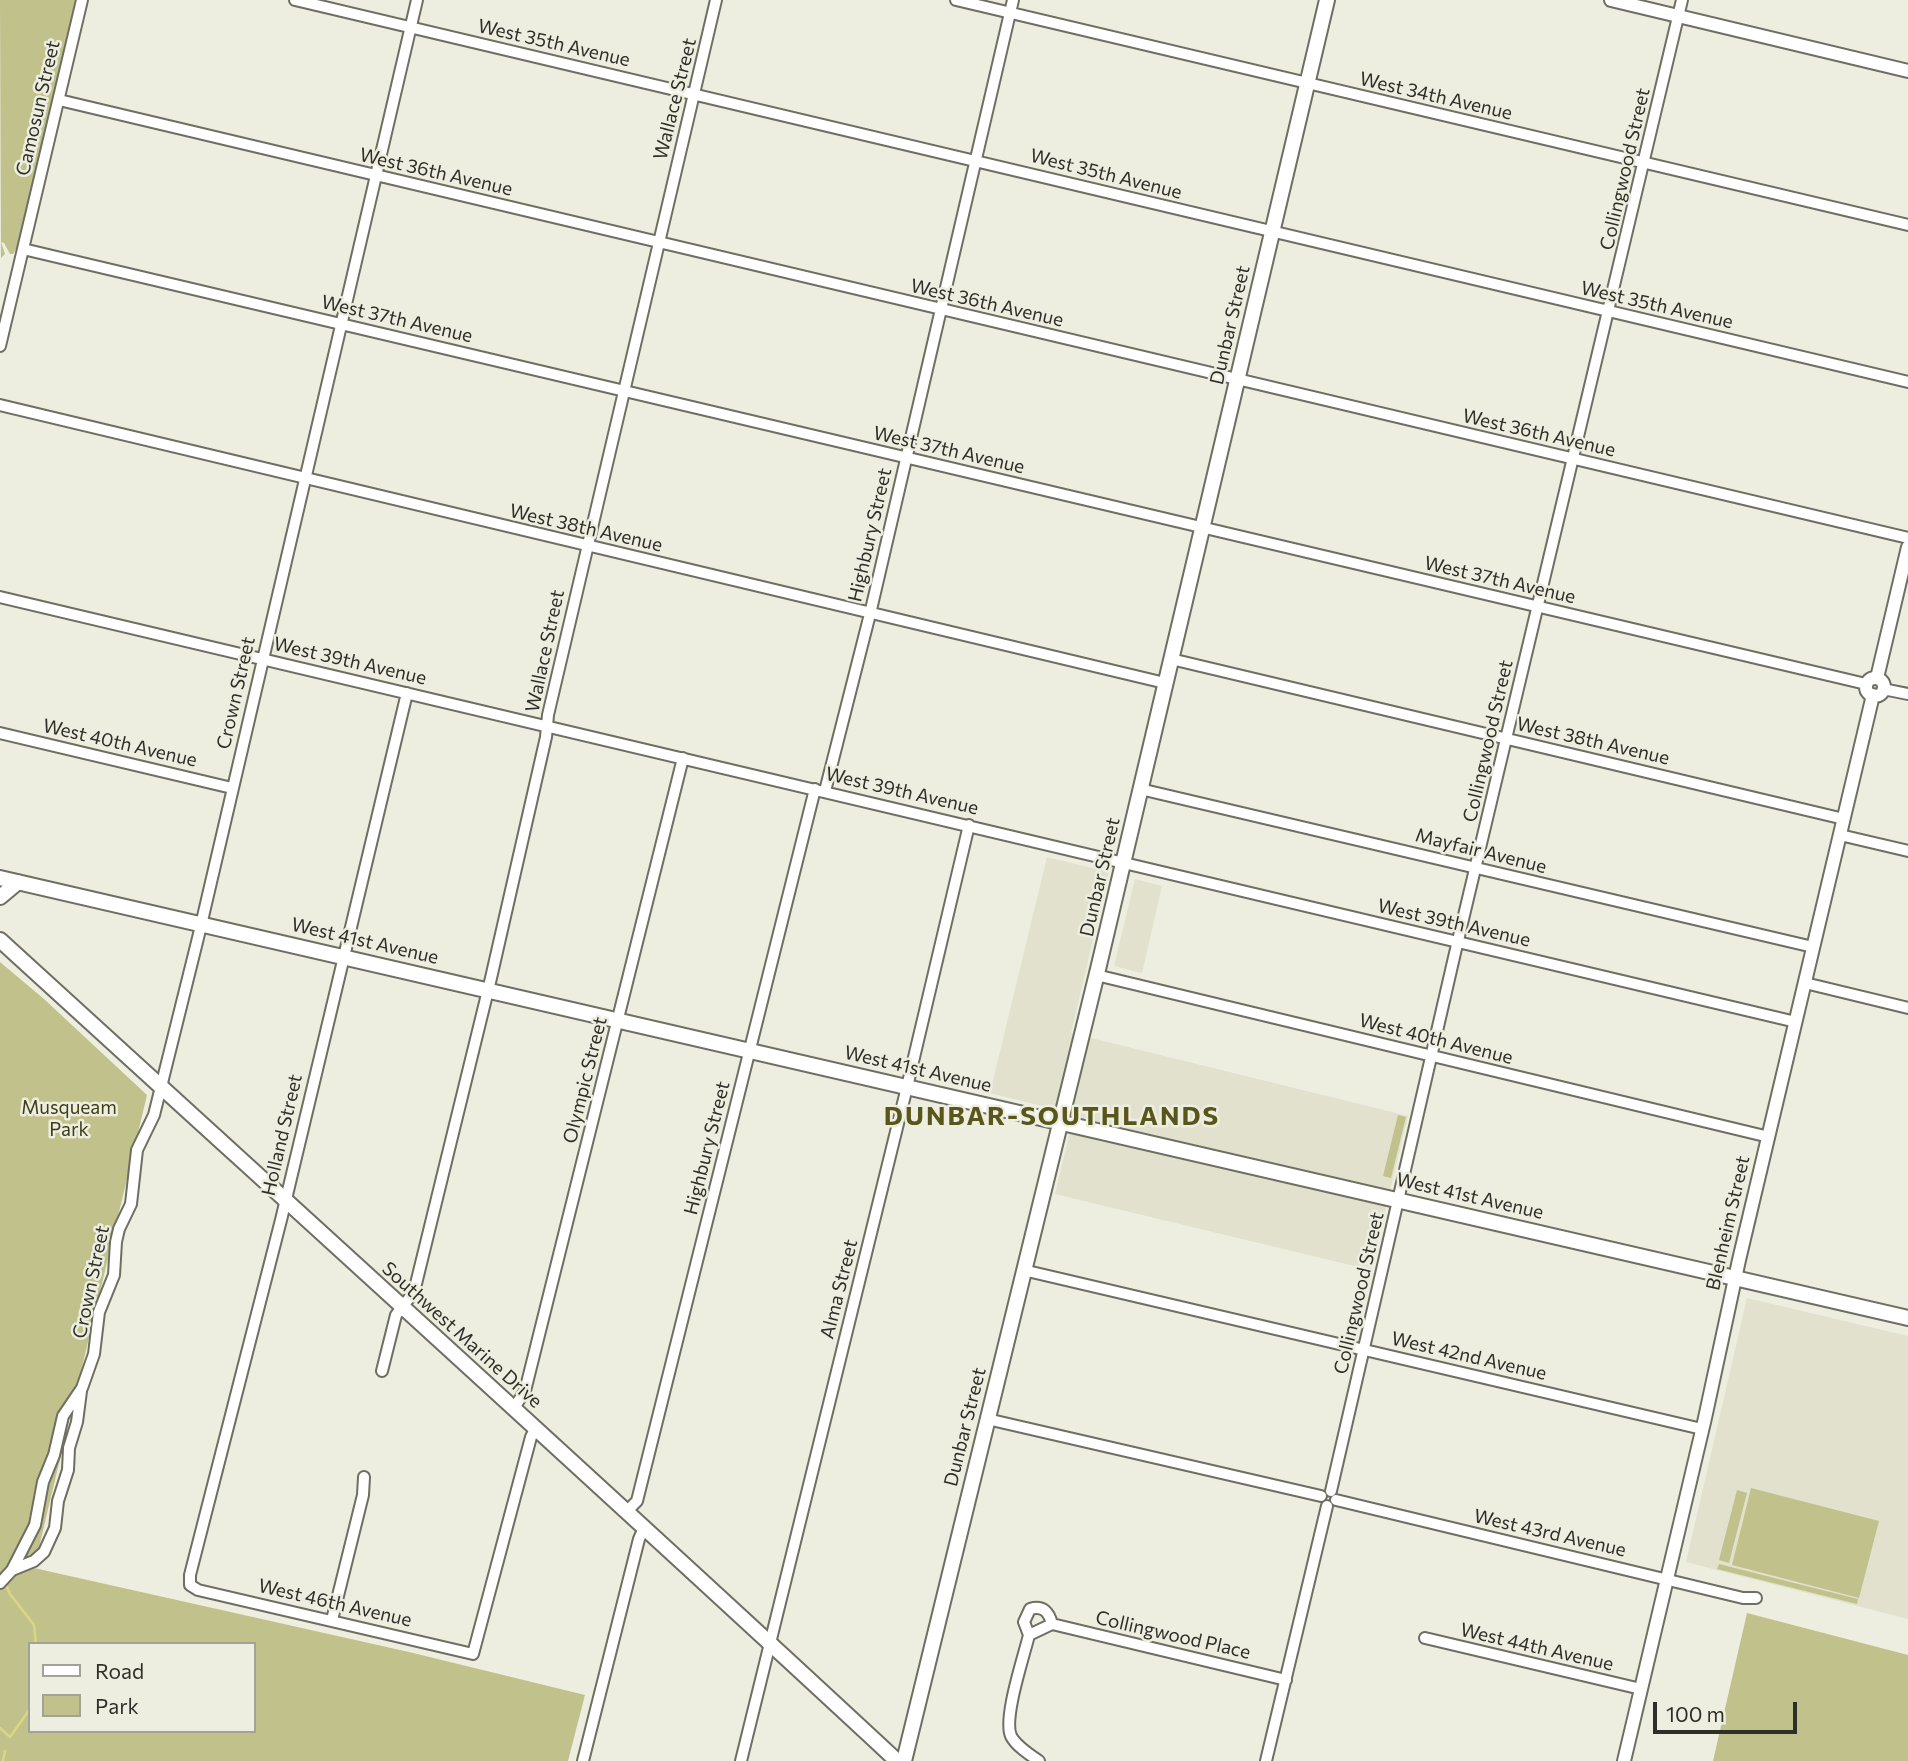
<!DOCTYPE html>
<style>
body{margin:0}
#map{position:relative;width:1908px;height:1761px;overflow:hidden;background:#eeeee0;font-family:Commissioner,sans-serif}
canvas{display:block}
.legend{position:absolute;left:28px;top:1642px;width:228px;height:91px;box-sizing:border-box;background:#eeeee0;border:2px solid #a2a297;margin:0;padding:9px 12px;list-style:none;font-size:21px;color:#2f2f29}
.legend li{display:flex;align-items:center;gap:14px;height:35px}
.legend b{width:35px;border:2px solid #a2a297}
.scale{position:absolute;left:1653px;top:1702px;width:144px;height:32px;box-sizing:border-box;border:4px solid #2f2f29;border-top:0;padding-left:9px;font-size:21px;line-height:24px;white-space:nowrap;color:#2f2f29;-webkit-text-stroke:5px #eeeee0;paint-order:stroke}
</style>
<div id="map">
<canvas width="1908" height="1761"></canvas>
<ul class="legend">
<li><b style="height:9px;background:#fff"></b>Road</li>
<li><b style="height:19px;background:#c1c18c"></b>Park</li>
</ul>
<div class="scale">100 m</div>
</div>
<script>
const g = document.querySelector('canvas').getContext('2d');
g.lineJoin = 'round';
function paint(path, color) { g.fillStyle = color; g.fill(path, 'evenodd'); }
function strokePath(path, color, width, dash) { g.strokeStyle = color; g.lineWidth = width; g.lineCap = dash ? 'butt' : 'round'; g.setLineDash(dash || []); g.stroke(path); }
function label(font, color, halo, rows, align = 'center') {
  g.font = font + ' Commissioner,sans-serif'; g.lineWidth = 5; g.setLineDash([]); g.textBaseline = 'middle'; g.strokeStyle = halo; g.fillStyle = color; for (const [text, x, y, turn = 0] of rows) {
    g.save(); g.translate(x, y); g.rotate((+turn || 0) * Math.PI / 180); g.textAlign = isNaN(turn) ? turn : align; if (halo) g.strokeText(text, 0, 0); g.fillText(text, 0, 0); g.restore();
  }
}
paint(new Path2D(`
 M1047 857 1109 872 1071 1033 1408 1116 1371 1270 1055 1194 1074 1114 990 1093Z
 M1135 879 1162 886 1142 973 1114 966Z
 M1747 1298 1908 1336V1619L1686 1562Z`), '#e1e1cd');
paint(new Path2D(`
 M0 0H75L62 56V74L19 244 13 254H10L4 243 1 242 5 254 1 258Z
 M0 962 44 999 147 1095 34 1568 409 1652 585 1695 568 1761H0ZM30 1644H254V1731H30Z
 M1398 1115 1406 1117 1391 1178 1383 1176Z
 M1751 1488 1879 1521 1859 1598 1732 1565Z
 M1737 1490 1747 1493 1729 1563 1719 1560Z
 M1719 1564 1858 1599 1857 1604 1717 1569Z
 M1747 1613 1908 1655V1761H1713Z`), '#c1c18c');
strokePath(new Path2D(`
 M5 1583 10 1594 34 1625 36 1644
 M0 1728 10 1737 30 1709
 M3 1761 5 1751`), '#d9d781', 2.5);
const minor = new Path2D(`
 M295 0 1908 382
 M956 0 1908 225
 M59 100 1908 538
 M23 249 1866 684
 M0 346 82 0
 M0 405 1165 683
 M0 597 1796 1022
 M1171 659 1844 819
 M1883 689 1908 694
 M407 693 281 1220 190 1575V1585L198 1590 473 1654 531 1437 536 1428
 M0 733 232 788
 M1140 789 1813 947
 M825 791 870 614 1013 0
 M1840 835 1908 851
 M1096 975 1769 1137
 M1805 983 1908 1008
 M1023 1270 1702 1429
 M382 1371 396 1315 414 1292 491 978 546 737 548 715 716 0
 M514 1408 525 1391 683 758
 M987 1419 1321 1496
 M1331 1491 1455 953 1682 0
 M1336 1500 1743 1598H1756
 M627 1511 637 1501 815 789
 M12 1570 34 1561 44 1552 55 1528 58 1501 68 1470 69 1448 77 1422 81 1391
 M0 1583 12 1570 35 1525 43 1482 54 1455 63 1416 82 1388 94 1354 99 1312 114 1275 116 1242 119 1229 131 1204 137 1150 154 1115 198 938 417 0
 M332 1620 363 1495 364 1477
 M1029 1635 1024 1622 1030 1609C1043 1605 1049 1612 1052 1624
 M1425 1638 1641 1689
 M583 1761 639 1539 644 1528
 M741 1761 907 1087 969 825
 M1039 1761C1030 1755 1016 1746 1011 1736 1003 1718 1024 1656 1029 1635L1052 1624 1286 1680
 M1266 1761 1327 1506`);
const tertiary = new Path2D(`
 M1611 0 1908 71
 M1877 678 1908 547
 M1866 687a9 9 0 1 1 18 0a9 9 0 1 1-18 0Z
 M1624 1761 1705 1418 1739 1260 1873 695`);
const secondary = new Path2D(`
 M0 878 1908 1318
 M0 897 18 882
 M0 940C299 1213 600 1485 897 1761
 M904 1761 1099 965 1327 0`);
strokePath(minor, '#6e6e62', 14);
strokePath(tertiary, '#6e6e62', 16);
strokePath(secondary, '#6e6e62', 18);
strokePath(minor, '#fff', 10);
strokePath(tertiary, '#fff', 12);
strokePath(secondary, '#fff', 14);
label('19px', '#2f2f29', '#eeeee0', [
 ["West 35th Avenue",554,43,13],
 ["West 34th Avenue",1436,96,13],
 ["Wallace Street",675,99,-76],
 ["Camosun Street",38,108,-77],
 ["Collingwood Street",1625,169,-77],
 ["West 36th Avenue",436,172,13],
 ["West 35th Avenue",1106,174,14],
 ["West 36th Avenue",987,303,13],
 ["West 35th Avenue",1657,305,13],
 ["West 37th Avenue",397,319,13],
 ["Dunbar Street",1230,325,-77],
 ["West 36th Avenue",1539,433,13],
 ["West 37th Avenue",949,450,13],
 ["West 38th Avenue",586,528,13],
 ["Highbury Street",870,535,-77],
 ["West 37th Avenue",1500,580,13],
 ["Wallace Street",545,651,-78],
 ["West 39th Avenue",350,661,13],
 ["Crown Street",236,693,-77],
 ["Collingwood Street",1488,741,-77],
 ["West 38th Avenue",1593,741,13],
 ["West 40th Avenue",120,743,13],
 ["West 39th Avenue",902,791,13],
 ["Mayfair Avenue",1481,851,14],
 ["Dunbar Street",1100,877,-77],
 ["West 39th Avenue",1454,923,13],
 ["West 41st Avenue",365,941,13],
 ["West 40th Avenue",1436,1039,14],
 ["West 41st Avenue",918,1069,13],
 ["Olympic Street",585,1080,-76],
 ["Holland Street",282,1135,-77],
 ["Highbury Street",707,1148,-76],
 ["West 41st Avenue",1470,1196,13],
 ["Blenheim Street",1728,1223,-77],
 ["Crown Street",91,1282,-78],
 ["Alma Street",839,1289,-76],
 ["Collingwood Street",1359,1293,-77],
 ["Southwest Marine Drive",462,1335,42],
 ["West 42nd Avenue",1469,1356,13],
 ["Dunbar Street",965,1427,-76],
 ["West 43rd Avenue",1550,1533,13],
 ["West 46th Avenue",335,1603,13],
 ["Collingwood Place",1173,1635,13],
 ["West 44th Avenue",1537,1647,13]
]);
label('19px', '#3e3d18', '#eeeee0', [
 ["Musqueam",69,1108],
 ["Park",69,1130]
]);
g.letterSpacing = '2px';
label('bold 26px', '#58561a', '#eeeee0', [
 ["DUNBAR-SOUTHLANDS",1052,1116]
]);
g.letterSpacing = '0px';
</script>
